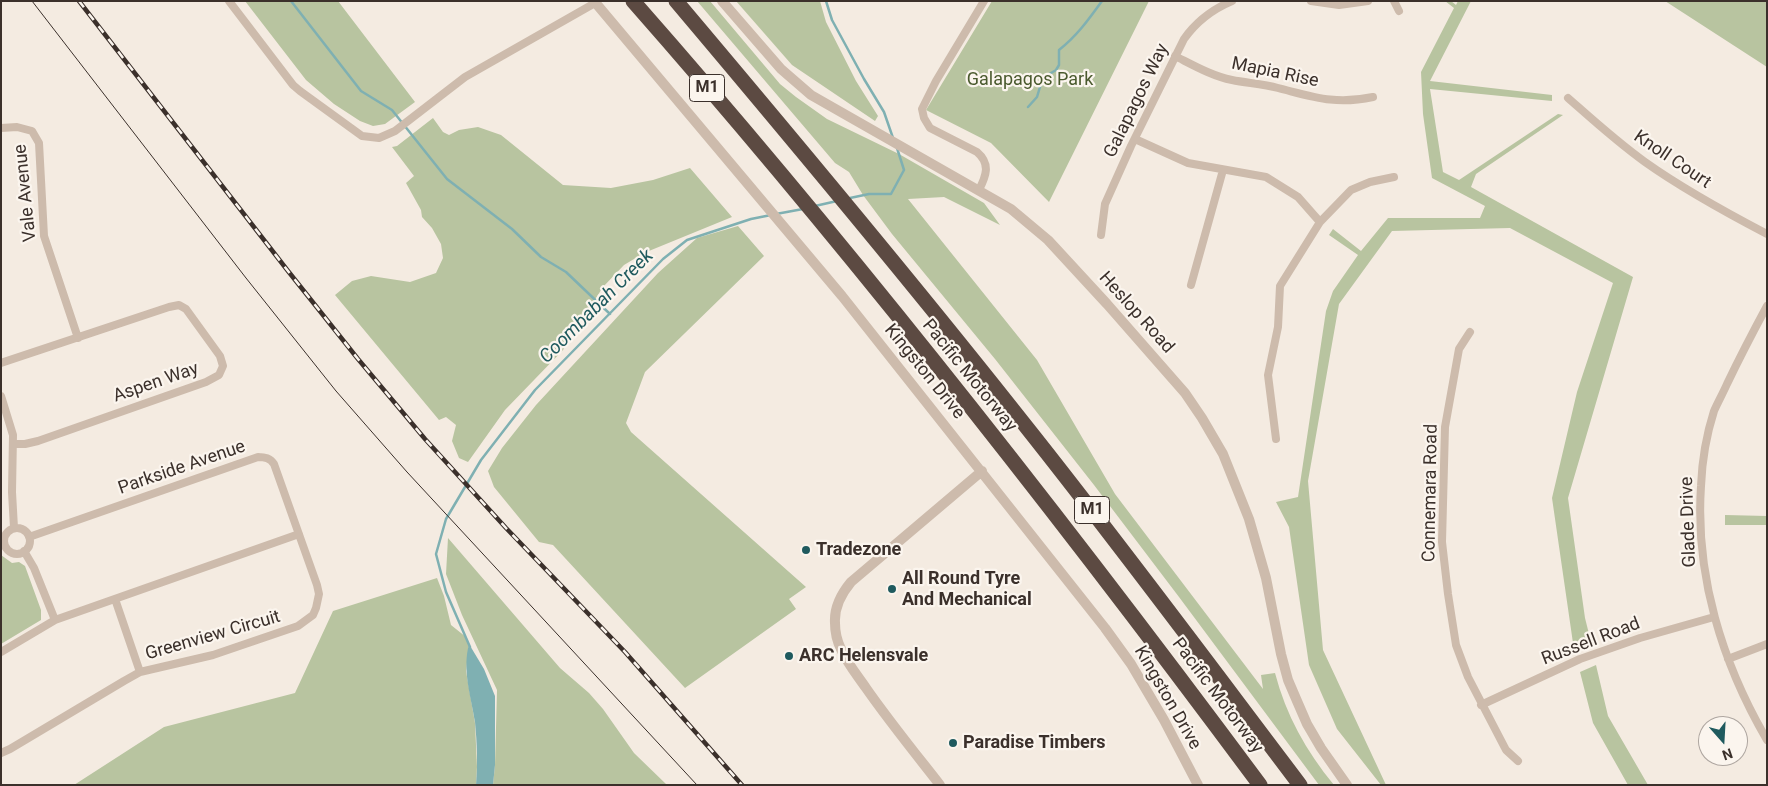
<!DOCTYPE html>
<style>
body{margin:0}
#map{position:relative;width:1768px;height:786px;overflow:hidden;background:#f4ebe1;font-family:Roboto,sans-serif}
canvas{display:block}
.frame{position:absolute;inset:0;border:2px solid #3b302b;pointer-events:none}
.north{position:absolute;left:1698px;top:716px;width:50px;height:50px;box-sizing:border-box;background:#fbf5ee;border:1px solid #aea6a0;border-radius:50%;rotate:161deg;font-size:14px;font-weight:700;line-height:20px;text-align:center;color:#3b302b}
.north::after{content:'';display:block;margin:auto;width:18px;height:22px;background:#1f5a5e;clip-path:polygon(50% 0,100% 100%,50% 72%,0 100%)}
</style>
<div id="map">
<canvas width="1768" height="786"></canvas>
<div class="frame"></div>
<div class="north">N</div>
</div>
<script>
const g = document.querySelector('canvas').getContext('2d');
g.lineJoin = 'round';
function paint(path, color) { g.fillStyle = color; g.fill(path, 'evenodd'); }
function strokePath(path, color, width, dash) { g.strokeStyle = color; g.lineWidth = width; g.lineCap = dash ? 'butt' : 'round'; g.setLineDash(dash || []); g.stroke(path); }
function label(font, color, halo, rows, align = 'center') {
  g.font = font + ' Roboto,sans-serif'; g.lineWidth = 4.5; g.setLineDash([]); g.textBaseline = 'middle'; g.strokeStyle = halo; g.fillStyle = color; for (const [text, x, y, turn = 0] of rows) {
    g.save(); g.translate(x, y); g.rotate((+turn || 0) * Math.PI / 180); g.textAlign = isNaN(turn) ? turn : align; if (halo) g.strokeText(text, 0, 0); g.fillText(text, 0, 0); g.restore();
  }
}
paint(new Path2D(`
 M245 1H338L415 102 385 124 373 126 360 121 334 104 306 80Z
 M697 1H710L780 84 796 97 827 119 899 154 984 203 1000 225 944 197 908 199 1037 360 1115 494 1263 689 1261 675 1275 673C1286 715 1306 751 1334 785H1319L1179 597 1094 485 995 359 892 234 863 195 849 172 835 163Z
 M736 1H820L826 22 856 81 878 116 875 121 792 65Z
 M992 1H1149L1049 202 991 143 926 110Z
 M1445 1H1451L1456 5 1458 1H1471L1430 81 1552 95V101L1430 89 1443 172 1459 180 1558 114 1563 115 1476 174 1471 187 1633 277 1568 498 1585 618 1591 642 1574 650 1552 498 1577 392 1613 283 1510 228 1392 231 1339 304 1308 481 1323 650 1386 785H1381L1337 729 1309 665 1289 527 1276 502 1298 497 1326 311 1333 291 1358 255 1329 235 1333 229 1361 251 1388 218H1480L1485 206 1432 178 1423 114 1421 72 1454 8Z
 M1665 1H1767V67Z
 M433 118 443 132 449 135 459 130 478 127 501 135 563 185 611 188 653 180 690 168 732 217 644 253 624 265 603 287 563 350 505 410 468 462 459 458 452 441 456 425 446 417 439 420 335 295 352 281 371 276 410 282 436 273 443 258 441 244 432 228 422 217 421 210 406 183 414 176 392 147 397 146Z
 M738 226 764 256 645 372 626 423 631 432 806 587 789 599 796 609 685 688 553 545 539 542 494 487 488 471 502 448 536 405 658 273 697 238Z
 M1725 515 1767 516V525H1725Z
 M448 538 560 668 589 693 603 709 634 753 667 785H493L495 765 497 690 462 615 446 574Z
 M1 555 12 563 19 562 25 566 41 610V620L1 644Z
 M437 578 444 596 451 625 466 637 469 644 466 671 475 723 477 767 476 785H74L164 727 295 693 333 611Z
 M1596 665 1608 716 1648 785H1628L1593 723 1580 672Z`), '#b8c4a0');
paint(new Path2D(`
 M469 644 484 669 495 696V765L493 785H476C478 764 477 743 475 722 471 696 462 670 469 644Z`), '#7fb0b2');
strokePath(new Path2D(`
 M291 1 361 91 392 110 447 179 512 229 541 257 566 272 610 314
 M826 1 832 20 864 79 884 112 893 138
 M1028 107 1037 97 1040 87 1046 76 1056 70 1059 65V50C1077 36 1089 19 1102 1
 M850 198 869 194H891L904 170 897 148
 M815 206 837 201
 M776 214 803 209
 M470 647 446 592 436 554 446 519 481 460 535 390 663 259 687 240 751 219 771 215`), '#7fb0b2', 2.5);
strokePath(new Path2D(`
 M229 1 293 85 300 91 362 136 379 138 395 131 465 77 595 3
 M1311 1 1339 5 1368 1
 M1394 1 1399 11
 M1175 56C1193 65 1212 76 1232 80 1247 83 1263 84 1278 88 1314 97 1335 105 1373 97
 M1568 98C1593 120 1617 142 1645 162 1683 189 1725 212 1767 234
 M1 128 17 127 32 131 39 143 44 236 78 338
 M1135 139 1188 163 1266 177 1298 197 1320 222
 M979 190C986 176 991 164 977 152L930 128 924 118 922 109 936 81 984 1
 M1101 235 1105 204 1131 146 1184 39C1196 22 1213 9 1232 1
 M1191 285 1223 170
 M1767 306C1753 332 1740 357 1727 384 1723 393 1718 402 1714 411 1706 436 1702 461 1701 486 1695 575 1722 663 1767 740
 M1470 332 1459 349 1445 427 1442 542 1448 594 1456 645 1468 677 1506 750 1518 761
 M1 363 169 307 179 305 186 309 220 356 223 366 219 375 206 382 38 441 25 444H13
 M1 396 13 435 12 492 14 528
 M1276 439 1268 375 1278 327 1280 286 1320 222 1351 190 1370 182 1394 177
 M4 541a13 13 0 1 1 26 0a13 13 0 1 1-26 0Z
 M24 551 34 568 55 620
 M115 599 140 672
 M1 652 55 620 299 534
 M1728 659 1767 644
 M1481 705 1580 659 1640 638 1714 617
 M1 753 10 749 124 681 140 672 213 655 298 626 313 615 316 608 319 594 317 585 274 464C270 458 265 457 258 457L29 537`), '#cdbbac', 8);
strokePath(new Path2D(`
 M594 1 842 296 1105 628 1131 664 1164 720 1198 785
 M722 1 781 69 811 95 1011 209 1048 240 1107 304 1185 393 1202 418 1223 454 1249 519 1266 578 1281 654 1288 680 1297 701 1307 724 1321 748 1347 785
 M940 785C915 753 889 721 866 688 857 675 847 663 841 649 837 641 835 632 835 623 834 607 841 594 851 582L982 471`), '#cdbbac', 10);
strokePath(new Path2D(`
 M633 1C854 252 1061 517 1260 785
 M676 1C795 142 914 284 1028 429 1121 546 1210 666 1300 785`), '#5c4a42', 15);
strokePath(new Path2D(`
 M32 1 246 278 336 391 407 472 697 785`), '#3b302b', 1);
const rail = new Path2D(`
 M79 1 288 271 358 359 425 439 506 528 625 652 742 785`);
strokePath(rail, '#3b302b', 4.5);
strokePath(rail, '#fbf5ee', 2.5, [8]);
for (const [x, y, r, color] of [
 [806,550,5,"#1f5a5e"],
 [892,589,5,"#1f5a5e"],
 [789,656,5,"#1f5a5e"],
 [953,743,5,"#1f5a5e"]
]) { const dot = new Path2D(); dot.arc(x, y, r, 0, 2 * Math.PI); g.fillStyle = color; g.fill(dot); strokePath(dot, '#fbf5ee', 2); }
for (const [x, y, w] of [
 [707,88,35],
 [1092,510,35]
]) { const box = new Path2D(); box.roundRect(x - w / 2, y - 13.5, w, 27, 4); g.fillStyle = '#fbf5ee'; g.fill(box); strokePath(box, '#3b302b', 1); }
label('bold 16px', '#3b302b', null, [
 ["M1",707,88],
 ["M1",1092,510]
]);
label('18px', '#3b302b', '#fbf5ee', [
 ["Mapia Rise",1275,73,12],
 ["Galapagos Way",1137,101,-64],
 ["Knoll Court",1672,160,34],
 ["Vale Avenue",26,193,-96],
 ["Heslop Road",1136,313,48],
 ["Kingston Drive",924,372,51],
 ["Pacific Motorway",969,376,51],
 ["Aspen Way",156,383,-19],
 ["Parkside Avenue",182,468,-19],
 ["Connemara Road",1431,493,-89],
 ["Glade Drive",1689,522,-92],
 ["Greenview Circuit",213,636,-16],
 ["Russell Road",1591,642,-21],
 ["Pacific Motorway",1217,696,53],
 ["Kingston Drive",1167,698,60]
]);
label('18px', '#4a5a2e', '#fbf5ee', [
 ["Galapagos Park",1030,80]
]);
label('bold 18px', '#3b302b', '#fbf5ee', [
 ["Tradezone",816,550],
 ["All Round Tyre",902,579],
 ["And Mechanical",902,600],
 ["ARC Helensvale",799,656],
 ["Paradise Timbers",963,743]
], 'left');
label('italic 19px', '#1f5a5e', '#fbf5ee', [
 ["Coombabah Creek",597,307,-45]
]);
</script>
